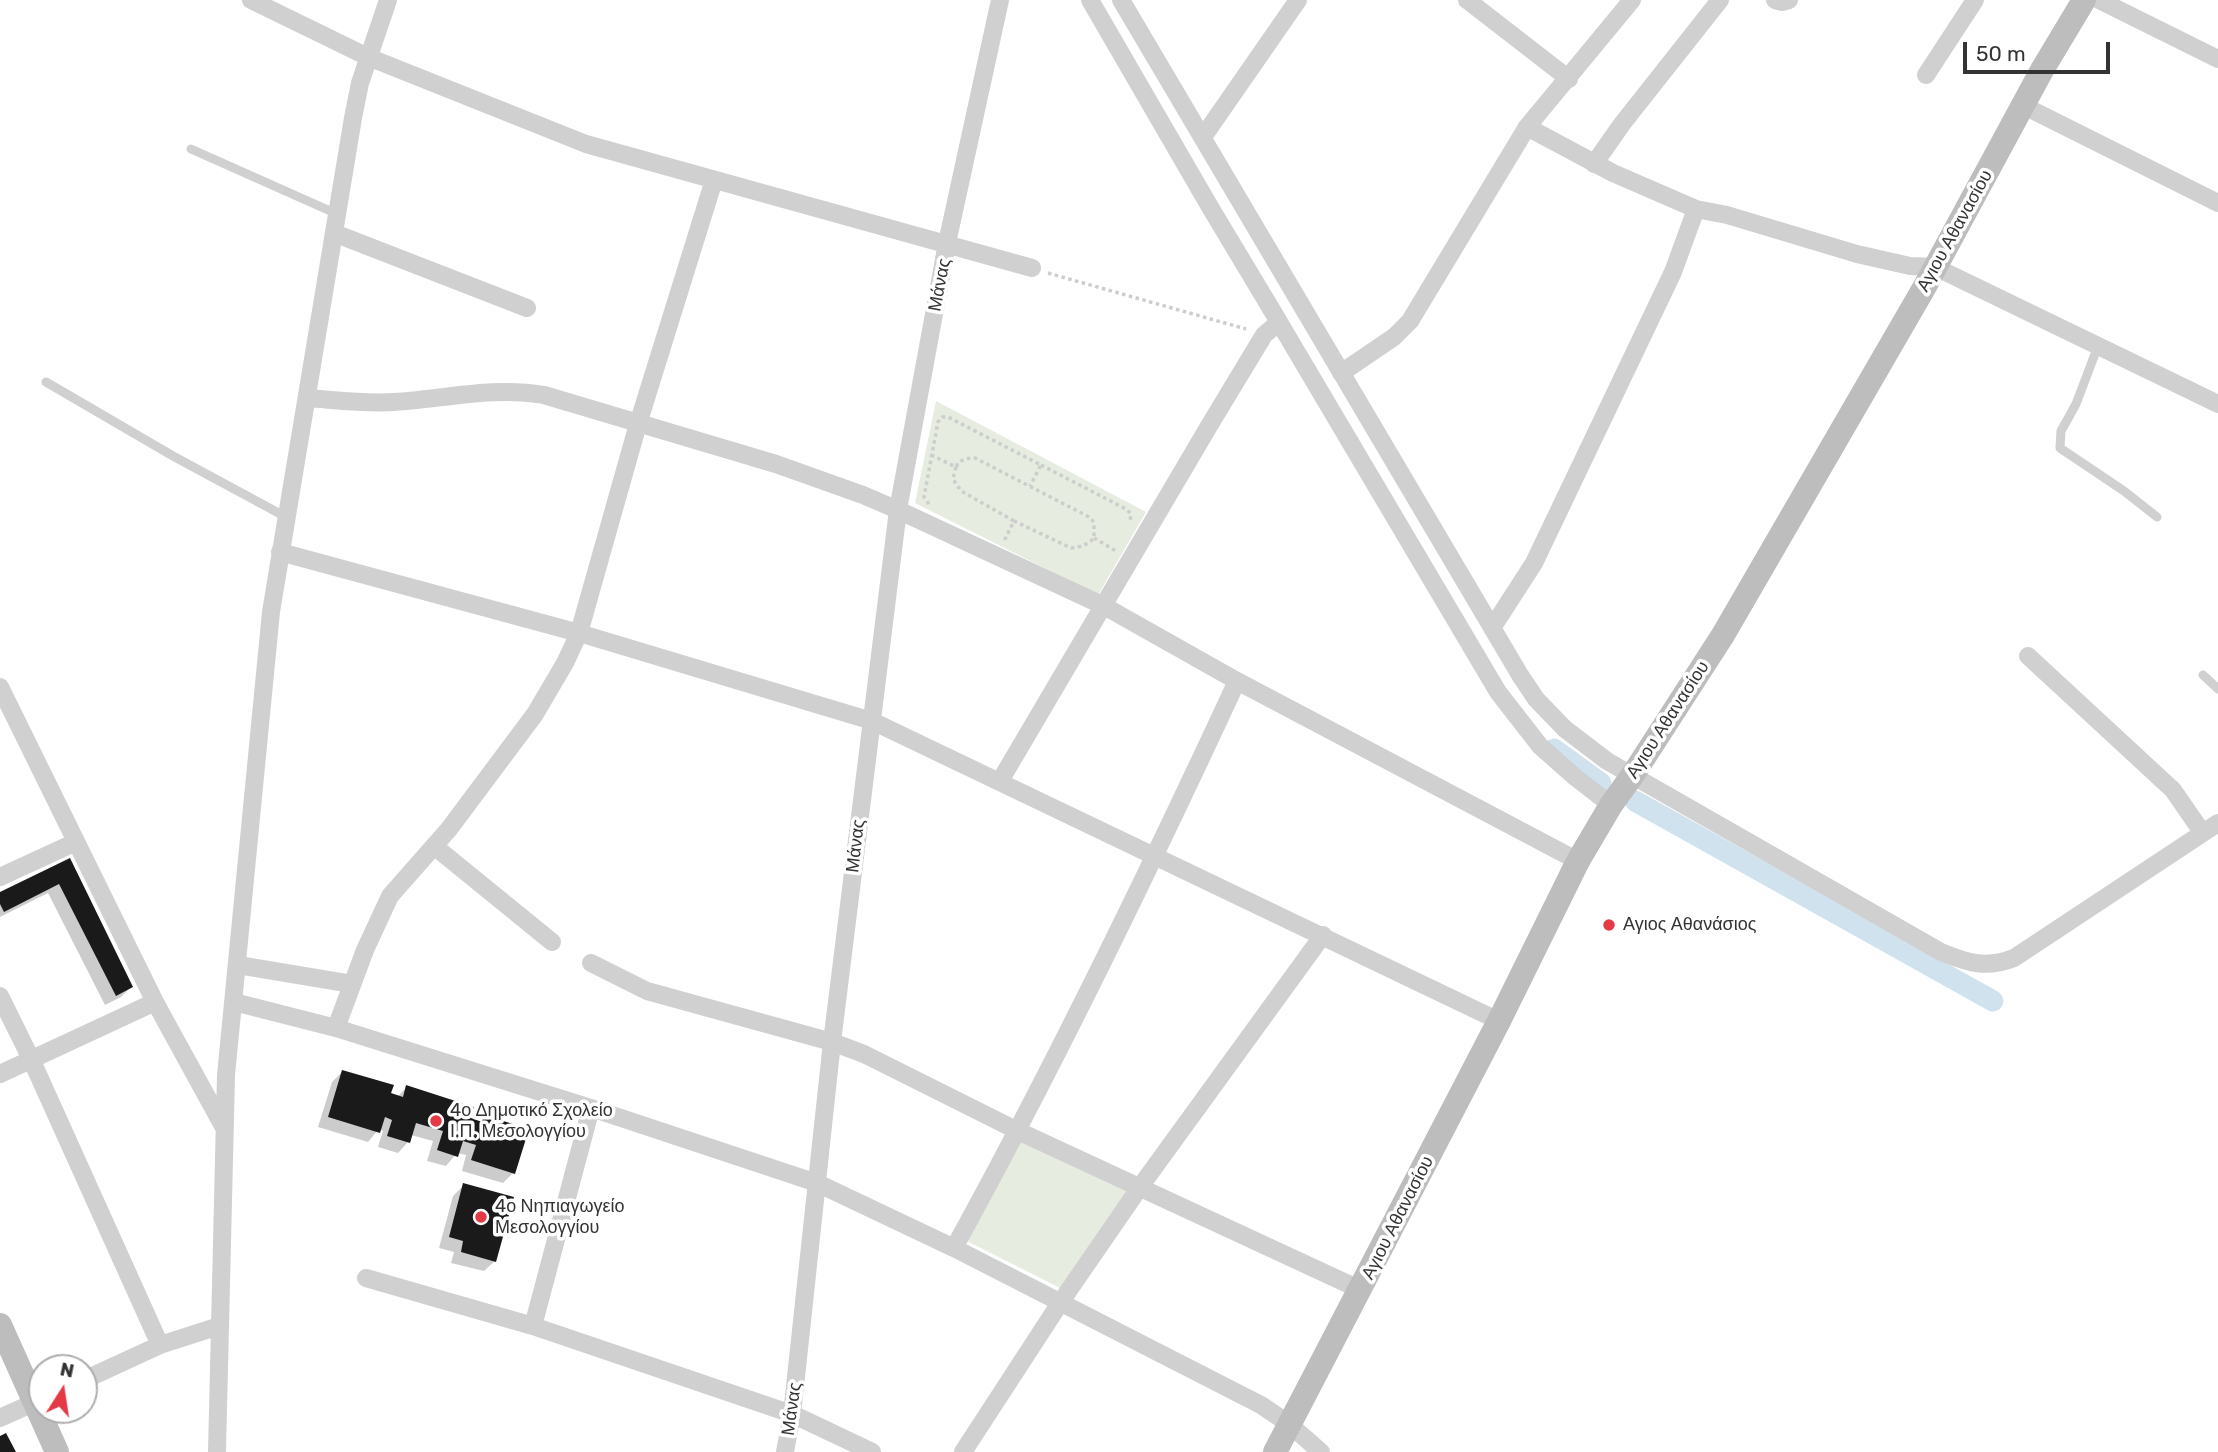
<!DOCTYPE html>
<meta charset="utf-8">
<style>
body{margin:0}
#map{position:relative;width:2218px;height:1452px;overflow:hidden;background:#fff;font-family:Rubik,sans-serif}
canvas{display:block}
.north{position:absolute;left:28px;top:1354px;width:70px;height:70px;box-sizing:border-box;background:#fff;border:2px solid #adadad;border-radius:50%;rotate:12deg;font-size:19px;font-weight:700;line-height:28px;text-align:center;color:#333}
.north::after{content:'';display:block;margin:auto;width:24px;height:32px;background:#e63946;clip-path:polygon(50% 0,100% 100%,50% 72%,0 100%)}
.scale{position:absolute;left:1963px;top:42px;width:147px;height:32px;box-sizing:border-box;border:4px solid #333;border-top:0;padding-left:9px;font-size:21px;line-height:24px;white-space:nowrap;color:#333;-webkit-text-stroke:5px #fff;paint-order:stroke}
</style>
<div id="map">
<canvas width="2218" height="1452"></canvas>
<div class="north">N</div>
<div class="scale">50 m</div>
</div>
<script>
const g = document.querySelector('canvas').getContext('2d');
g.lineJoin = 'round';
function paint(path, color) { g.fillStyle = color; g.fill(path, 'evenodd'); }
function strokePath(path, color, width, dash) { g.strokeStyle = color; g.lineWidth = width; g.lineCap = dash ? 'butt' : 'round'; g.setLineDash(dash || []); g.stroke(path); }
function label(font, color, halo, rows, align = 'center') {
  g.font = font + ' Rubik,sans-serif'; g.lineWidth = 7; g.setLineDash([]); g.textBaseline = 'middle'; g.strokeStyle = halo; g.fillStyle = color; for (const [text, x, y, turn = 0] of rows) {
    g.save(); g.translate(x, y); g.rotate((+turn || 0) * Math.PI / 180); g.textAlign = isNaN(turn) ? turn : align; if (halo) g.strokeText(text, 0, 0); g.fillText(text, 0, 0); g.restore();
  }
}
paint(new Path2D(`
 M936 401 1146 512 1098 595 915 503Z
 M1016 1138 1130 1191 1060 1288 963 1239Z`), '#e6ecdf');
paint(new Path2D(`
 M70 860 131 987 121 997 105 1005 48 893 0 917V894Z
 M343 1071 389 1094 397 1097 407 1087 468 1119 479 1123 485 1117 513 1173 503 1183 462 1171 466 1155 457 1153 446 1166 427 1161 433 1141 411 1135 408 1142 398 1153 378 1147 383 1131 379 1129 368 1142 318 1127 332 1082Z
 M464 1185 495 1261 484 1271 451 1263 454 1252 439 1248 453 1196Z`), '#0003');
strokePath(new Path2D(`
 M1554 749 1601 783
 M1635 801 1993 1001`), '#cfe2ee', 21);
paint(new Path2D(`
 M70 858 133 987 116 996 59 884 4 912 0 904V892Z
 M342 1070 394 1085 391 1093 403 1097 406 1085 474 1107 471 1118 482 1122 484 1115 529 1129 515 1174 471 1160 476 1145 463 1141 458 1157 437 1150 443 1131 416 1123 410 1143 387 1136 392 1120 385 1117 380 1133 328 1117Z
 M463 1183 514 1197 496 1262 461 1252 463 1241 449 1237Z
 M6 1433 16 1452H0V1436Z`), '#1a1a1a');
strokePath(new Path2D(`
 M1048 273 1246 329
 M931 455 956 467C960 459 966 458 975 458L1091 518 1094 523V538C1087 545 1081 547 1071 548L1014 521 1004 541
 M1041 465 1126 509 1131 514 1130 522
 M956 467 953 479 961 491 1014 521
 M929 504 924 497 938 422 942 417H948L1041 465 1030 486
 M1094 538 1116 551`), '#cdcdcd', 3.5, [3.5, 3.5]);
strokePath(new Path2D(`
 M191 149 337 214
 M2098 346 2076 404 2061 431 2060 448 2124 491 2157 517
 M46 382 173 456 286 517
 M2203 675 2218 689`), '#d0d0d0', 9);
strokePath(new Path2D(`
 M251 0 368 57 586 144 1032 268
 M1090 0 1210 207 1279 322
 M1121 0 1520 675 1536 699 1565 729 1607 761 1941 952C1968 963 1986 969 2014 958L2218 823
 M1467 0 1569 79
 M1775 0 1782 2 1789 0
 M2099 0 2218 59
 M1926 75 1975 0
 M2024 106 2218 203
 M1527 127 1613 173 1696 209 1727 215 1857 254 1910 266 1935 267 2218 404
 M1203 137 1298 0
 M1594 164 1622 124 1720 0
 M334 233 527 308
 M1341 373 1394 337 1410 321 1527 127 1632 0
 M308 398C336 400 365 404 394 402 445 399 493 386 544 395L776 464 863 495 898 510 1104 606 1237 681 1578 861
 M280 552 579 633 872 721 1499 1021
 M1492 628 1534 563 1673 272 1696 209
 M2028 656 2173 790 2202 832
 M0 687 155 1002 223 1126
 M1000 781 1209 426 1264 335 1279 322 1498 692 1540 746 1575 777 1611 805
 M434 846 552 942
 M0 877 76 842
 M591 963 647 991 832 1042 864 1054 1018 1131 1361 1290
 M238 965 352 984
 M0 996 32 1061 160 1345
 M234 1002 336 1028 591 1108 817 1183 954 1248 1261 1405 1289 1424 1321 1452
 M336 1028 365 950 390 896 449 829 535 714 565 663 579 633 638 424 714 180
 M0 1074 155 1002
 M954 1248C1056 1063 1148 873 1237 681
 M366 1278 533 1326 792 1414 872 1452
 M533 1326 591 1108
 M84 1380 160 1345 219 1326
 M0 1418 42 1399
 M217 1452 226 1075 271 612 353 118 360 83 388 0
 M785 1452 792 1414 832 1042 898 510 947 243 1000 0
 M963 1452 1060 1303 1140 1187 1323 935`), '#d0d0d0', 18);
strokePath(new Path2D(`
 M0 1325 57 1452
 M1275 1452 1499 1021 1578 861 1611 805 1632 776 1723 635 1924 288 2042 70 2084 0`), '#bdbdbd', 24);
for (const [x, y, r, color] of [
 [1609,925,7,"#e63946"],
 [436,1121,7,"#e63946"],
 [481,1217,7,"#e63946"]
]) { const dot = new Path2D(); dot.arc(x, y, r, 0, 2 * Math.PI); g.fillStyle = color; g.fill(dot); strokePath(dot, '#fff', 2.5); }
label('18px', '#333', '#fff', [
 ["Αγιου Αθανασίου",1955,231,-61],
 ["Μάνας",940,285,-79],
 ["Αγιου Αθανασίου",1668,720,-57],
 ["Μάνας",856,846,-83],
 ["Αγιου Αθανασίου",1398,1218,-63],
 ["Μάνας",792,1409,-82]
]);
label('18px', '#333', '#fff', [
 ["Αγιος Αθανάσιος",1623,925],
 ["4ο Δημοτικό Σχολείο",450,1111],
 ["Ι.Π. Μεσολογγίου",450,1132],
 ["4ο Νηπιαγωγείο",495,1207],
 ["Μεσολογγίου",495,1228]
], 'left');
</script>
